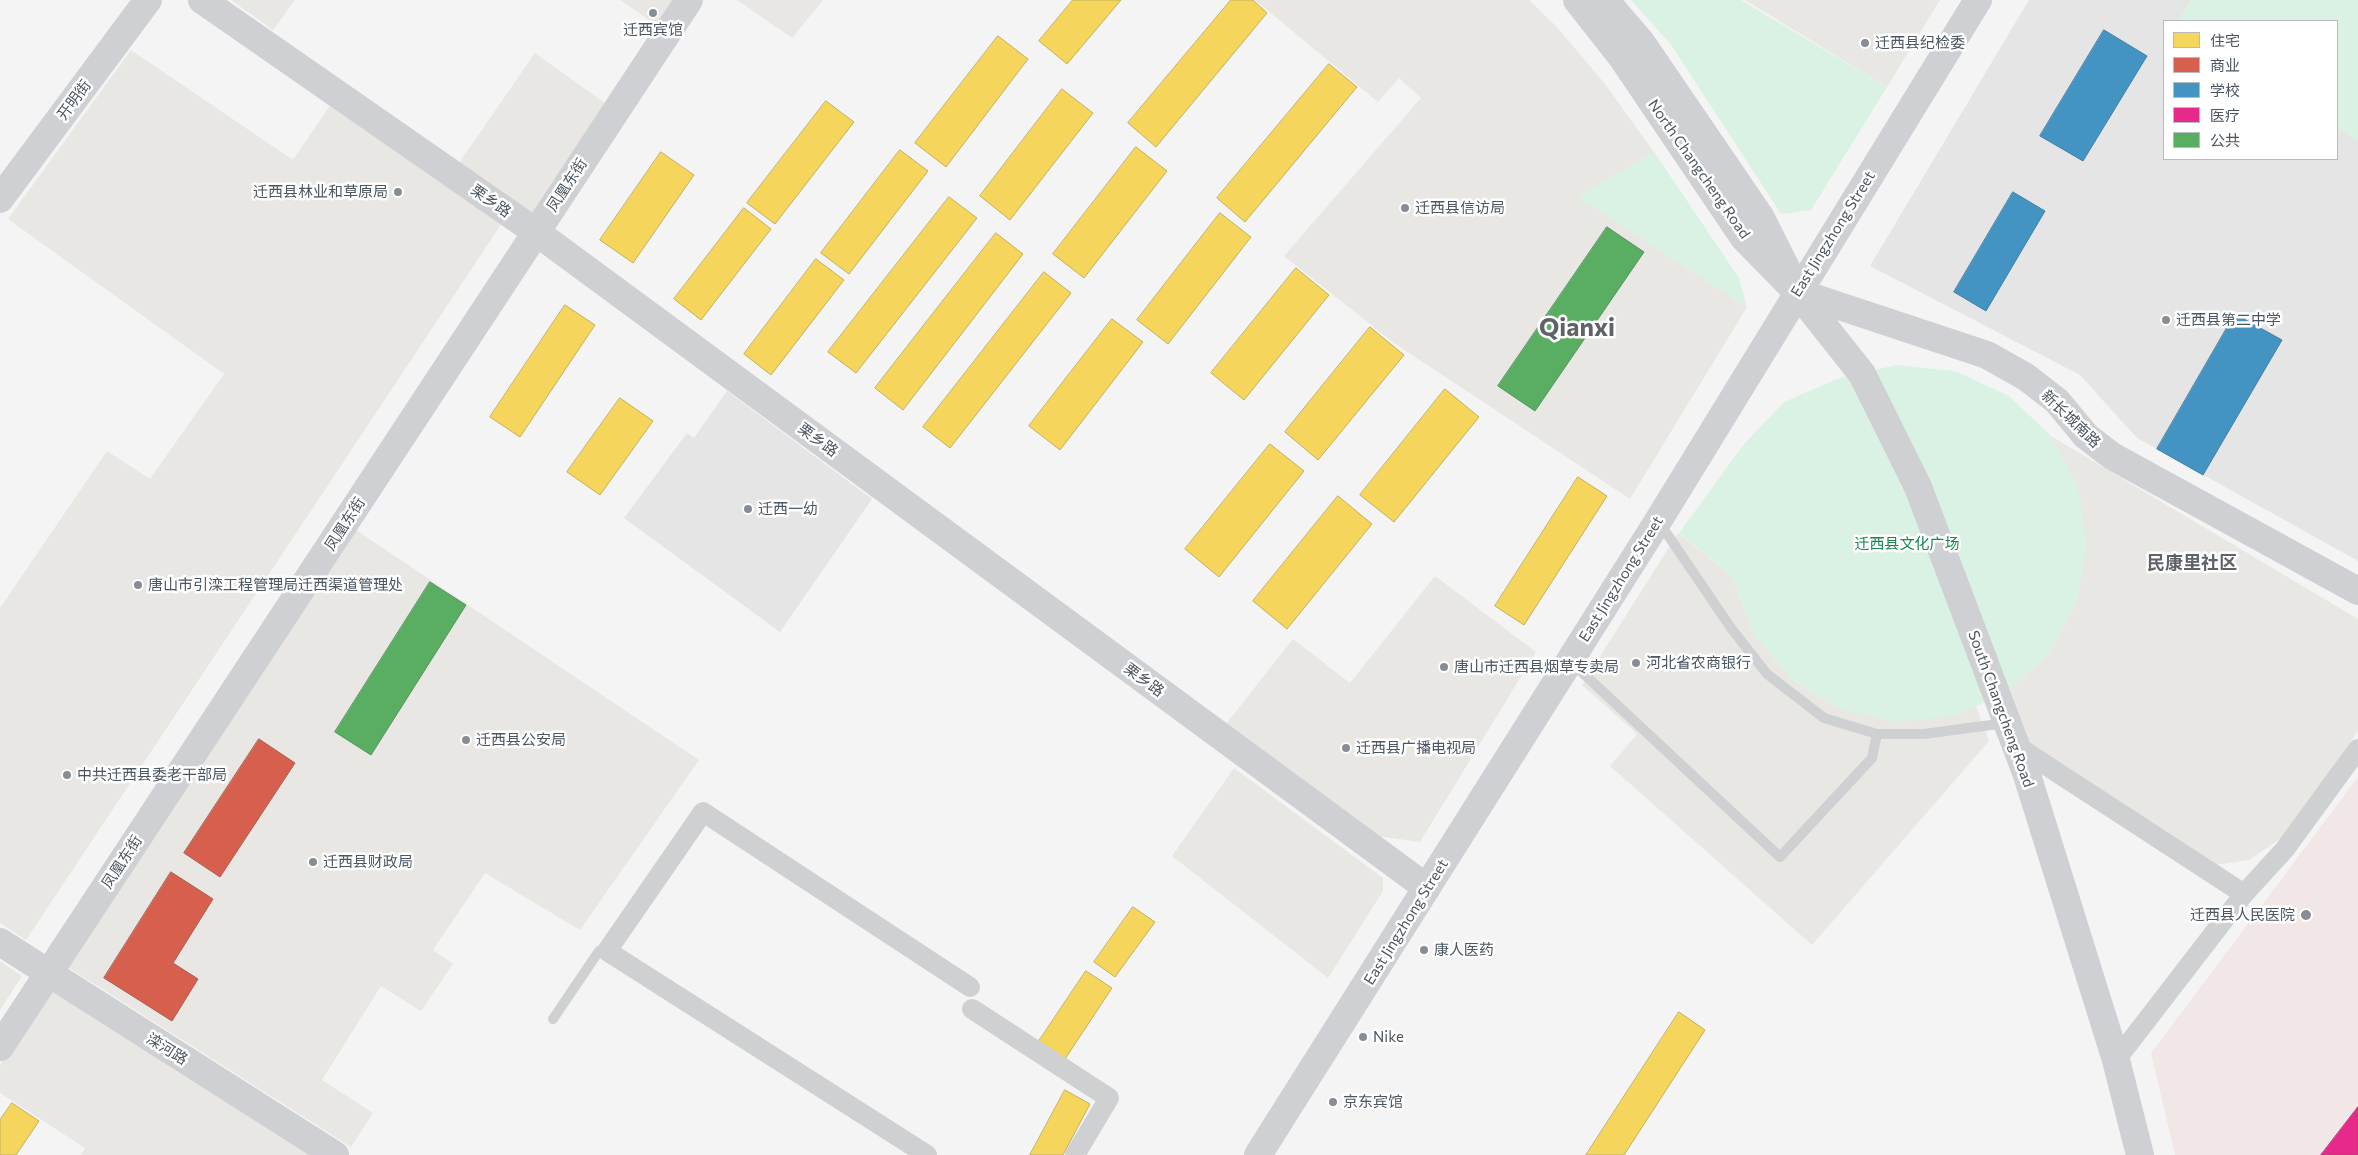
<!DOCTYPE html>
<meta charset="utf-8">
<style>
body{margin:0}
#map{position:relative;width:2358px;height:1155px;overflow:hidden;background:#f4f4f4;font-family:Commissioner,"Noto Sans SC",sans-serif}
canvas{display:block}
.legend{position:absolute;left:2163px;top:20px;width:175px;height:140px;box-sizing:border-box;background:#fff;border:1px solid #b7bbc0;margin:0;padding:6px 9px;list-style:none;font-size:15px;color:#4a5661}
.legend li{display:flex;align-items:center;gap:10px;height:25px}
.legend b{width:25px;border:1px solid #b7bbc0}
</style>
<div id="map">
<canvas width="2358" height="1155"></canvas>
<ul class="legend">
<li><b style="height:14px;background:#f6d55c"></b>住宅</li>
<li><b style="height:14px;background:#d6604d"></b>商业</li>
<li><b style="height:14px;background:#4393c3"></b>学校</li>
<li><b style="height:14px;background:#e7298a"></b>医疗</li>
<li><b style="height:14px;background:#5aae61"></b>公共</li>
</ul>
</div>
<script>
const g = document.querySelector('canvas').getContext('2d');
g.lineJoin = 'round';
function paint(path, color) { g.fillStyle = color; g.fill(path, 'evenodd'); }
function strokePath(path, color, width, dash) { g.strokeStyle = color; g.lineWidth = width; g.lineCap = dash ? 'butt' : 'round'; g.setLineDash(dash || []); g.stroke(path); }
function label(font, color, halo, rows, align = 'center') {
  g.font = font + ' Commissioner,"Noto Sans SC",sans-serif'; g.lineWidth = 5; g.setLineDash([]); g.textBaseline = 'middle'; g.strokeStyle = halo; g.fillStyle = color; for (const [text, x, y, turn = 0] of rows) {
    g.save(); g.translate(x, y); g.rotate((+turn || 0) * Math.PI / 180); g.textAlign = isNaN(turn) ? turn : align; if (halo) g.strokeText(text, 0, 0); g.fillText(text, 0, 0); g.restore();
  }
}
paint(new Path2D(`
 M231 0H295L273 30Z
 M620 0H676L658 26Z
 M737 0H823L792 38Z
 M1255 0H1529L1556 26 1605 84 1654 152 1579 197 1747 307 1630 499 1394 343 1284 256 1421 98 1399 78 1378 102Z
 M1745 0H1940L1887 87Z
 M131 50 293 160 331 104 502 223 26 940 0 923V608L107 451 150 479 224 374 8 219Z
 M535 53 606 104 533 215 459 163Z
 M2051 436 2358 619V730L2292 831 2249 860 2215 865 2025 742 2007 692 2049 653 2077 601 2078 487Z
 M356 530 699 760 580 930 485 873 433 950 453 964 421 1011 381 986 322 1080 373 1113 351 1147 66 966Z
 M1678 533 1732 576 1753 632 1791 679 1840 709 1954 716 1976 706 1989 741 1812 945 1610 766 1637 734 1582 685Z
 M1435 576 1536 652 1420 842 1377 836 1226 724 1293 639 1350 683Z
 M1234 768 1383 878V891L1328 978 1172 856Z
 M0 961 22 976 0 1010Z
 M53 984 319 1155H81L85 1148 0 1093V1065Z`), '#e8e7e3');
paint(new Path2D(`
 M2029 0H2358V561L2137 438 2080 375 1870 266ZM2164 21H2337V159H2164Z
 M727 391 872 499 780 632 624 518 687 433 694 438Z`), '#e6e5e6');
paint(new Path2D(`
 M2358 777V1155H2175L2151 1053Z`), '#f1e7e6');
paint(new Path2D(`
 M1631 0H1741L1887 87 1811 210 1781 214 1672 46Z
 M2191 0H2358V141L2337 128V21H2178Z
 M1654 152 1739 278 1747 307 1578 197Z
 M1896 365 1955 371 2009 396 2051 436 2078 487 2087 544 2077 601 2049 653 2007 692 1954 716 1896 722 1840 709 1791 679 1753 632 1732 576 1679 533 1744 444 1784 402 1837 379Z`), '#d9f2e3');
const homes = new Path2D(`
 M1073 0H1121L1067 64 1039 41Z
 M1231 0H1253L1267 13 1156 147 1128 123Z
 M998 36 1028 59 946 167 915 143Z
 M1329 64 1357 87 1245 222 1217 198Z
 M1062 89 1093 113 1010 220 980 196Z
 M826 101 854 122 775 224 747 203Z
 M1136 147 1167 171 1084 278 1053 254Z
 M900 150 928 171 849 274 821 253Z
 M661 152 694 175 633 263 600 240Z
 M949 197 977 218 856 373 828 352Z
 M744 208 771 229 701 320 674 299Z
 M1220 213 1251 237 1168 344 1137 320Z
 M996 233 1023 254 903 410 875 388Z
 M816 259 844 280 771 375 744 354Z
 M1296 268 1329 295 1244 400 1211 373Z
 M1044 272 1071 293 950 448 923 427Z
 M565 305 595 325 520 437 490 417Z
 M1112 319 1143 342 1060 450 1029 426Z
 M1370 327 1404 355 1318 460 1285 432Z
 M1445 389 1479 417 1394 522 1360 495Z
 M620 398 653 421 600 495 567 472Z
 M1270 444 1304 471 1219 577 1185 549Z
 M1578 477 1607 496 1524 625 1495 606Z
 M1338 496 1372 524 1287 629 1253 601Z
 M1133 907 1155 922 1115 977 1094 962Z
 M1086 971 1112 988 1063 1062 1037 1044Z
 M1679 1012 1705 1030 1624 1155H1586Z
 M1065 1090 1090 1104 1063 1155H1030Z
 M12 1103 39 1121 16 1155H0V1120Z`);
paint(homes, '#f6d55c');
strokePath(homes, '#c2af5e', 1);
const shops = new Path2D(`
 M259 739 295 763 220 877 184 853Z
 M171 872 213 899 173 963 198 979 172 1021 104 978Z`);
paint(shops, '#d6604d');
strokePath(shops, '#ac5d53', 1);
const schools = new Path2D(`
 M2104 30 2147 56 2083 161 2040 136Z
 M2013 192 2045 211 1986 311 1954 292Z
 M2235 314 2282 340 2203 475 2157 449Z`);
paint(schools, '#4393c3');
strokePath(schools, '#4581a6', 1);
const health = new Path2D(`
 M2358 1107V1155H2321Z`);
paint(health, '#e7298a');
strokePath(health, '#b8367e', 1);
const public = new Path2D(`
 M1607 227 1644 252 1535 411 1498 386Z
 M430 582 466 605 371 755 335 732Z`);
paint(public, '#5aae61');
strokePath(public, '#559461', 1);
strokePath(new Path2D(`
 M1659 522 1731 628 1767 674 1824 718 1877 734H1924L2006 723
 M1571 662 1780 857 1872 758 1877 734
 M553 1019 599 951H607`), '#ced0d2', 10);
strokePath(new Path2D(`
 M2015 745 2244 894
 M972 1009 1109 1098 1075 1155
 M2116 1060 2244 894 2285 849 2358 749
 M927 1155 607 951 703 812 970 987`), '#ced0d2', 20);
strokePath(new Path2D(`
 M202 0 536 232 1427 888
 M1577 0 1621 56 1744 238 1797 292 1862 374 1918 487 2027 775 2116 1060 2140 1155
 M1605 0 1641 42 1761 218 1787 270
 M0 199 148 0
 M1797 292 1987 355 2026 377 2057 401 2086 436 2112 456 2358 591
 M0 942 335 1155
 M0 1047 689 0
 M1258 1155 1658 521 1978 0`), '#ced0d4', 28);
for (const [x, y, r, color] of [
 [653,13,5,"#868d94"],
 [1865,43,5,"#868d94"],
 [398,192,5,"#868d94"],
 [1405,208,5,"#868d94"],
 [2166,320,5,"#868d94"],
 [748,509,5,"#868d94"],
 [138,585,5,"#868d94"],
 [1636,663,5,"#868d94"],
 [1444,667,5,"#868d94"],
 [466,740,5,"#868d94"],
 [1346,748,5,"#868d94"],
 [67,775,5,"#868d94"],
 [313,862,5,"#868d94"],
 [2306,915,6,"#868d94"],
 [1424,950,5,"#868d94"],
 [1363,1037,5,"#868d94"],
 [1333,1102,5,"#868d94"]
]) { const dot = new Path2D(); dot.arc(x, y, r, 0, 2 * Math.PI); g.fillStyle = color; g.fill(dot); strokePath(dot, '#fff', 2); }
label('15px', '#4a5661', '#fff', [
 ["迁西宾馆",653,30,"center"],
 ["迁西县纪检委",1875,43],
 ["迁西县林业和草原局",388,192,"right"],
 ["迁西县信访局",1415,208],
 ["迁西县第二中学",2176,320],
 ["迁西一幼",758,509],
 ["唐山市引滦工程管理局迁西渠道管理处",148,585],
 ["河北省农商银行",1646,663],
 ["唐山市迁西县烟草专卖局",1454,667],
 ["迁西县公安局",476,740],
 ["迁西县广播电视局",1356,748],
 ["中共迁西县委老干部局",77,775],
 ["迁西县财政局",323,862],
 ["迁西县人民医院",2295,915,"right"],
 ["康人医药",1434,950],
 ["Nike",1373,1037],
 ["京东宾馆",1343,1102]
], 'left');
label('15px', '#4a5661', '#fff', [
 ["开明街",74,100,-53],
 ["North Changcheng Road",1699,169,55],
 ["凤凰东街",567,185,-57],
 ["栗乡路",491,201,35],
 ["East Jingzhong Street",1833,234,-58],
 ["新长城南路",2071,419,44],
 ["栗乡路",818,440,36],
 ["凤凰东街",345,524,-57],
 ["East Jingzhong Street",1621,579,-58],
 ["栗乡路",1144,680,36],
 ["South Changcheng Road",2001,709,70],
 ["凤凰东街",122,862,-57],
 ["East Jingzhong Street",1406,922,-58],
 ["滦河路",167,1049,32]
]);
label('15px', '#17864f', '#fff', [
 ["迁西县文化广场",1907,544]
]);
label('bold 18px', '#5f6368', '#fff', [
 ["民康里社区",2192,563]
]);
label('bold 25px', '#5f6368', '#fff', [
 ["Qianxi",1577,328]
]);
</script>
